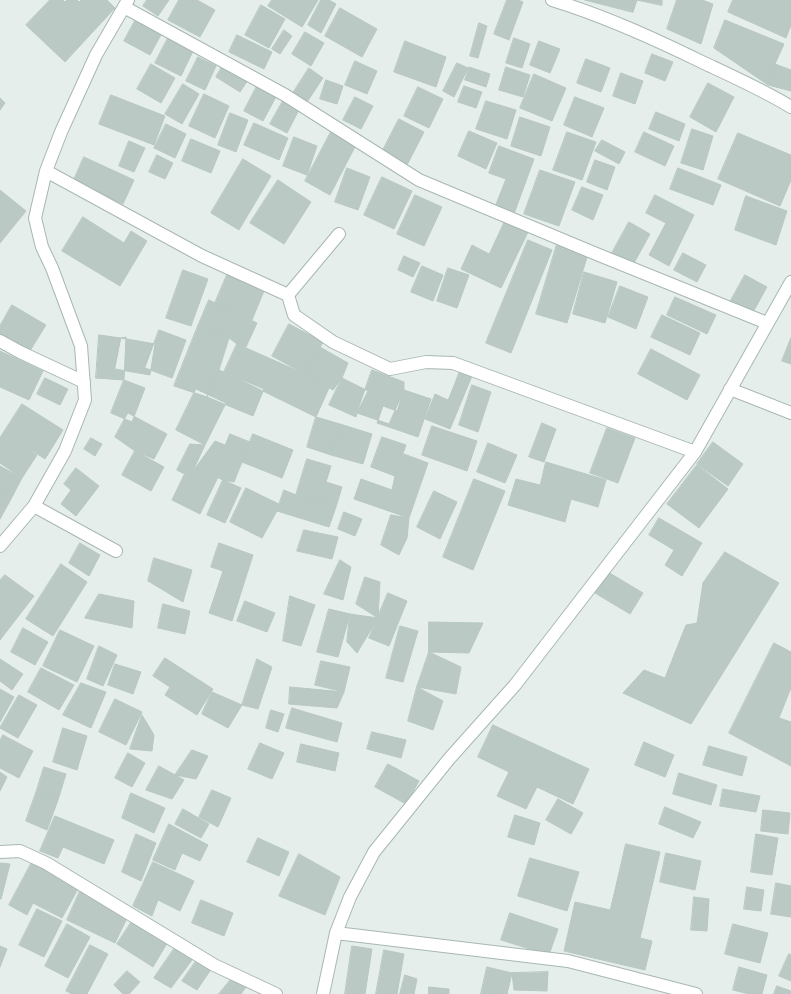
<!DOCTYPE html>
<style>
body{margin:0}
canvas{display:block;background:#e6eeec}
</style>
<canvas width="791" height="994"></canvas>
<script>
const g = document.querySelector('canvas').getContext('2d');
g.lineJoin = 'round';
function paint(path, color) { g.fillStyle = color; g.fill(path, 'evenodd'); }
function strokePath(path, color, width, dash) { g.strokeStyle = color; g.lineWidth = width; g.lineCap = dash ? 'butt' : 'round'; g.setLineDash(dash || []); g.stroke(path); }
const building = new Path2D(`
 M50 0H63L65 2 67 0H77L79 2 81 0H107L115 8 65 62 26 25Z
 M147 0H169L158 16 143 6Z
 M179 0H197L215 10 200 37 168 20Z
 M272 0H318L302 27 268 6Z
 M321 0H329L336 4 321 33 308 25Z
 M507 0H518L523 2 509 40 494 34Z
 M585 0H637L633 12Z
 M637 0H662V5Z
 M677 0H702L713 4 701 44 667 29Z
 M733 0H791V25L786 38 728 12Z
 M261 5 285 19 269 48 245 35Z
 M340 8 377 29 362 57 325 36Z
 M136 19 162 33 150 55 124 41Z
 M725 20 784 44 775 64 768 85 714 48Z
 M479 23 487 26 478 58 470 56Z
 M284 30 292 36 280 54 272 49Z
 M305 32 324 43 311 66 292 54Z
 M237 35 272 52 264 69 229 52Z
 M169 36 194 49 181 76 155 63Z
 M514 38 530 44 522 68 506 63Z
 M405 41 446 57 436 87 394 72Z
 M539 41 560 49 550 73 530 65Z
 M652 54 673 62 665 81 645 73Z
 M198 57 216 66 205 90 186 81Z
 M586 59 610 68 601 92 577 83Z
 M355 61 377 71 367 94 345 85Z
 M457 63 468 68 454 97 443 91Z
 M151 64 175 78 161 103 137 89Z
 M775 64 791 70V91L768 85Z
 M223 65 248 80 240 92 216 77Z
 M469 67 490 74 486 87 465 80Z
 M506 67 530 75 523 97 499 90Z
 M309 68 323 78 307 102 293 93Z
 M621 73 643 81 635 104 613 96Z
 M534 74 566 88 552 121 520 108Z
 M326 80 343 86 337 104 320 99Z
 M708 83 734 97 716 132 690 117Z
 M183 84 199 94 182 124 165 114Z
 M258 84 277 95 263 121 244 111Z
 M464 86 482 92 476 108 458 102Z
 M418 87 443 99 429 128 404 116Z
 M204 94 229 106 215 138 189 126Z
 M111 95 165 116 154 145 99 124Z
 M355 97 373 106 361 129 343 120Z
 M575 97 604 108 592 137 564 125Z
 M0 98 5 103 0 110Z
 M284 99 300 108 287 133 270 124Z
 M486 101 516 110 507 139 476 129Z
 M656 112 685 124 679 141 649 129Z
 M230 113 248 120 236 152 218 145Z
 M520 117 550 127 541 156 511 146Z
 M399 119 424 132 407 165 382 152Z
 M254 123 288 138 279 160 244 145Z
 M166 124 186 134 175 158 154 148Z
 M692 129 713 136 703 170 681 163Z
 M332 130 357 143 330 195 305 181Z
 M469 131 497 143 486 169 458 156Z
 M567 132 596 142 582 180 553 170Z
 M644 132 674 146 665 166 635 152Z
 M738 133 791 155V180L780 206 718 179Z
 M294 137 317 146 307 175 283 166Z
 M191 139 220 151 211 173 182 161Z
 M602 140 625 152 619 164 595 151Z
 M129 141 145 148 134 172 119 166Z
 M499 146 534 159 514 214 495 207 506 179 489 173Z
 M157 155 173 163 165 179 149 172Z
 M84 157 134 180 123 204 73 182Z
 M243 159 271 176 239 230 211 213Z
 M595 160 615 167 607 190 587 182Z
 M347 168 370 177 358 210 335 202Z
 M678 168 721 185 713 205 670 189Z
 M540 170 575 182 559 226 524 214Z
 M382 177 412 191 394 229 364 215Z
 M278 180 311 202 284 244 250 223Z
 M582 187 603 195 593 220 572 210Z
 M0 190 26 211 0 243Z
 M415 195 442 207 424 246 397 234Z
 M655 195 694 215 669 266 649 255 666 223 646 213Z
 M746 196 787 211 776 245 735 230Z
 M83 217 124 243 131 231 147 241 120 286 62 251Z
 M505 221 528 232 501 288 461 269 472 245 489 254Z
 M629 222 650 234 633 265 612 253Z
 M528 240 552 250 511 353 486 343Z
 M557 244 588 254 567 323 536 314Z
 M683 253 706 265 697 282 674 270Z
 M404 256 420 263 413 277 398 270Z
 M422 266 443 275 433 301 411 292Z
 M448 268 469 275 457 308 437 301Z
 M183 270 208 279 191 326 166 318Z
 M584 272 617 282 605 323 573 314Z
 M227 275 264 291 252 320 215 303Z
 M745 275 767 287 752 314 730 302Z
 M620 286 648 297 636 329 608 317Z
 M675 297 716 315 707 334 667 315Z
 M209 300 257 323 246 347 237 344 229 338 198 326Z
 M12 305 46 325 28 354 0 337V326Z
 M662 315 700 333 690 355 651 337Z
 M289 324 323 342 305 374 272 356Z
 M198 326 229 338 219 370 207 397 174 386Z
 M159 330 186 340 172 378 145 368Z
 M99 335 121 338 126 337 124 380 96 378Z
 M121 338 155 344 150 375 115 369Z
 M791 338V364L782 361Z
 M237 344 305 374 329 388 316 417 224 372Z
 M320 347 348 363 342 378 333 390 305 374Z
 M651 349 700 375 687 400 638 374Z
 M0 351 43 371 29 400 0 387Z
 M219 370 264 389 253 416 207 397Z
 M372 370 404 382V390L389 424 357 413Z
 M460 371 472 376 450 429 425 419 435 394 448 400Z
 M45 378 68 389 60 405 37 394Z
 M342 378 368 391 357 413 356 417 329 405Z
 M124 380 145 388 132 422 111 413Z
 M472 385 491 392 478 432 459 425Z
 M196 389 226 403 205 445 176 430Z
 M404 390 431 399 418 437 377 423 383 406 397 411Z
 M22 404 63 430 45 459 4 432Z
 M128 413 167 434 154 459 135 451 115 437Z
 M316 417 340 424 331 455 307 447Z
 M542 423 556 429 544 462 529 457Z
 M340 424 372 434 363 464 331 455Z
 M432 426 477 441 467 471 422 455Z
 M607 428 635 438 618 483 590 473Z
 M4 432 37 455 22 478 0 463V438Z
 M230 434 250 442 234 482 223 480 196 467 215 441 225 445Z
 M253 434 293 450 282 478 242 462Z
 M382 437 406 445 395 476 371 467Z
 M91 438 102 444 95 456 84 449Z
 M713 442 743 464 728 486 697 464Z
 M488 443 517 455 505 483 477 472Z
 M190 444 205 445 190 477 177 470Z
 M135 451 164 467 151 491 122 475Z
 M404 454 428 463 409 518 354 499 361 479 392 490 395 476Z
 M307 459 331 466 326 482 342 487 336 507 296 495Z
 M546 462 606 480 598 507 571 499 565 522 508 505 516 479 540 485Z
 M697 465 728 489 699 528 667 504Z
 M0 466 22 478 11 499 0 493Z
 M196 467 218 477 200 514 172 500 184 475 190 477Z
 M76 468 99 486 76 516 61 504 71 490 64 484Z
 M474 479 505 491 473 570 443 557Z
 M223 480 241 488 225 523 207 515Z
 M246 488 279 504 277 511 262 538 230 522Z
 M284 490 296 495 336 507 329 527 277 511Z
 M434 491 457 502 440 539 417 527Z
 M0 493 11 499 0 519Z
 M344 512 362 519 355 536 338 529Z
 M391 515 409 518 407 538 399 555 381 545Z
 M659 518 702 543 682 576 665 565 674 550 649 535Z
 M304 530 338 537 332 559 297 551Z
 M80 543 100 555 89 576 69 563Z
 M219 543 253 555 232 621 209 613 223 571 211 567Z
 M725 552 779 583 691 724 623 693 644 670 665 678 686 625 697 623 703 583Z
 M154 558 192 570 183 602 148 581Z
 M340 560 351 567 343 600 324 594Z
 M61 564 87 582 53 636 26 619Z
 M608 572 643 593 630 614 595 593Z
 M5 575 34 596 0 640V580Z
 M365 577 380 582 378 618 356 604Z
 M388 593 407 601 389 646 369 638Z
 M99 594 134 601 132 628 85 618Z
 M290 596 315 605 301 646 283 641Z
 M245 601 275 613 267 632 237 621Z
 M163 604 190 611 185 634 158 628Z
 M329 609 350 614 338 657 317 652Z
 M350 614 378 618 357 653 347 642Z
 M429 622 483 623 469 653 429 652Z
 M400 626 418 631 403 682 386 678Z
 M23 628 48 642 35 665 11 652Z
 M60 630 94 646 77 682 43 666Z
 M774 643 791 652V690H790L779 718 791 722V766L729 733Z
 M99 646 117 655 103 686 87 679Z
 M429 652 461 667 456 694 417 687Z
 M165 658 213 689 197 715 165 695 170 687 153 676Z
 M0 659 23 674 12 690 0 681Z
 M257 659 272 667 258 709 242 705Z
 M321 661 350 667 344 692 315 685Z
 M115 664 141 672 133 694 108 685Z
 M41 668 74 685 59 710 28 692Z
 M81 683 106 692 91 728 63 715Z
 M290 687 344 692 337 708 289 704Z
 M417 687 443 701 433 730 408 721Z
 M0 689 14 697 0 722Z
 M212 692 242 705 228 728 202 714Z
 M19 695 37 705 18 738 0 728Z
 M115 699 142 712 126 745 99 732Z
 M292 708 342 723 337 742 286 728Z
 M271 710 284 714 278 732 266 728Z
 M142 715 154 735 152 751 130 749Z
 M493 725 589 769 573 804 537 787 526 809 497 796 509 772 478 757Z
 M63 728 87 736 77 770 53 762Z
 M372 732 406 740 401 758 367 749Z
 M3 735 33 751 19 778 0 768V741Z
 M644 742 674 755 665 777 635 765Z
 M260 743 284 753 272 779 248 769Z
 M301 744 339 753 335 771 297 762Z
 M709 746 747 757 742 776 703 765Z
 M192 750 208 756 196 779 175 775Z
 M128 753 145 763 132 787 115 778Z
 M388 764 419 781 406 804 375 787Z
 M159 766 184 780 172 799 146 790Z
 M44 767 66 774 58 800 36 793Z
 M0 772 7 777 0 791Z
 M679 773 717 785 711 805 673 794Z
 M723 789 760 796 756 812 720 806Z
 M212 790 231 798 218 827 199 817Z
 M36 793 58 800 47 830 26 821Z
 M131 793 165 808 154 833 122 818Z
 M558 799 583 813 571 834 546 820Z
 M665 807 701 822 693 838 659 824Z
 M183 809 209 824 201 838 175 824Z
 M763 810 790 813 788 834 761 831Z
 M515 815 540 823 534 845 508 837Z
 M55 816 114 840 104 864 63 847 58 858 40 851Z
 M169 824 208 845 200 861 182 853 175 870 153 860Z
 M136 834 156 843 141 881 122 872Z
 M756 834 778 838 772 875 751 872Z
 M258 838 289 852 279 876 247 862Z
 M626 844 660 852 640 938 652 941 645 970 564 951 575 902 610 910Z
 M666 853 701 861 695 890 660 882Z
 M299 854 340 877 325 915 279 896Z
 M530 858 579 872 567 911 518 896Z
 M32 862 79 887 62 918 33 903 27 915 9 905Z
 M153 862 194 881 180 911 158 900 152 916 133 906Z
 M0 863 10 864 1 899H0Z
 M776 883 791 886V917L771 914Z
 M747 887 764 890 761 911 744 909Z
 M80 891 129 914 115 943 67 920Z
 M694 897 709 899 707 931 691 930Z
 M201 900 233 913 224 936 192 923Z
 M37 909 62 921 44 957 19 945Z
 M510 913 558 929 549 955 501 940Z
 M134 918 169 940 153 967 117 944Z
 M67 924 90 937 68 978 45 966Z
 M733 924 768 933 760 963 725 954Z
 M90 945 108 954 87 994H72L66 991Z
 M0 946 7 949 0 967Z
 M176 946 195 956 171 988 154 978Z
 M352 946 372 949 365 994H345Z
 M384 950 404 954 397 994H376Z
 M789 954 791 955V981L779 976Z
 M199 957 214 965 197 990 182 981Z
 M487 967 512 973 507 994H481Z
 M739 967 767 975 762 994H749L733 990Z
 M127 971 140 982 129 994H123L114 985Z
 M548 972 547 991 514 990 512 973Z
 M405 975 417 979 414 994H400Z
 M232 978 246 987 241 994H219Z
 M777 986 791 991V994H774Z
 M429 987 449 989V994H429Z`);
paint(building, '#bbc9c5');
strokePath(building, '#b8c8c4', 1);
const minor = new Path2D(`
 M552 0C605 16 655 39 704 63 734 77 763 90 791 107
 M124 7 285 95 419 180 594 253 767 323
 M46 171 202 256 288 295 339 234
 M288 295 294 315 333 342 390 369 426 362 453 363 695 452
 M0 341 20 352 84 382
 M730 389 791 413
 M34 506 116 551
 M0 546 34 506 65 451 85 400 81 346 52 268 42 247 35 218 46 171 61 132 96 55 128 0
 M0 852 20 851 46 863 214 965 276 994
 M336 933 568 961 696 994
 M323 994 336 933 350 897 374 852 449 759 515 685 695 452 791 282`);
strokePath(minor, '#a8b7b4', 14);
strokePath(minor, '#fff', 12);
</script>
